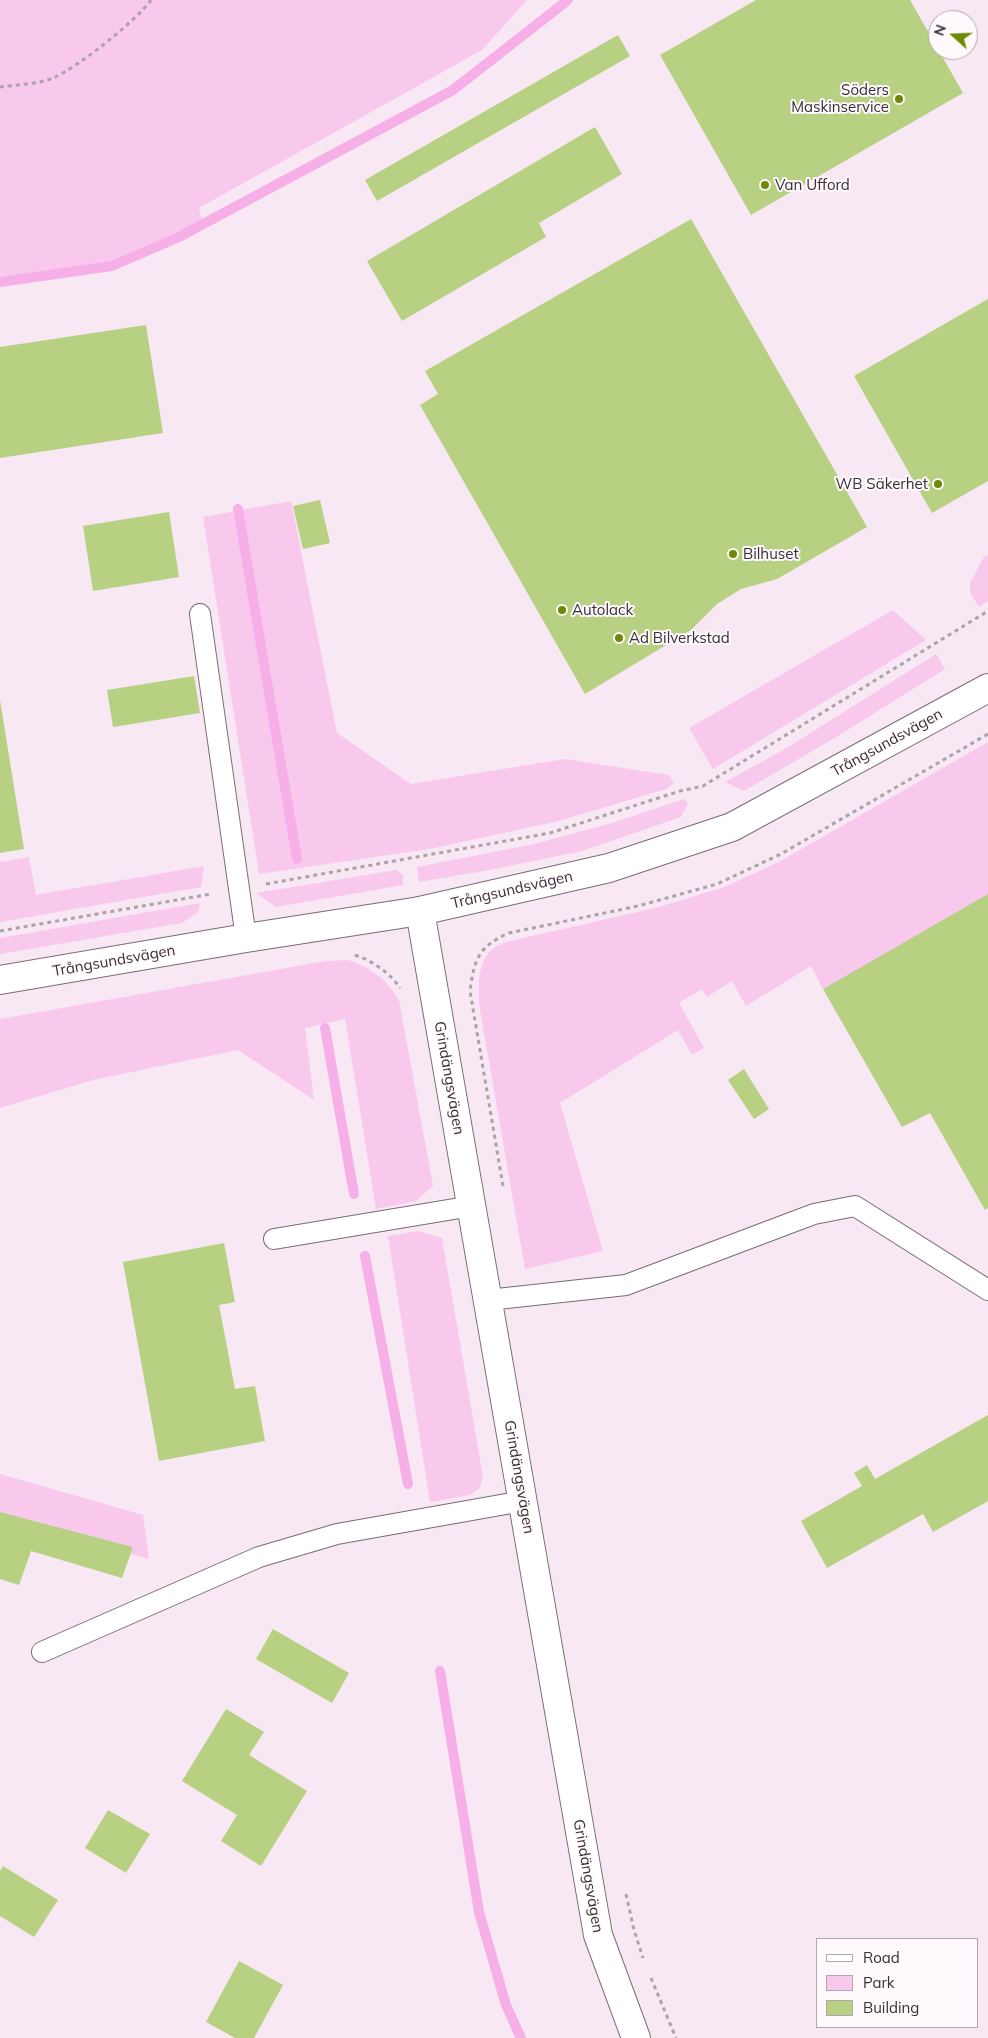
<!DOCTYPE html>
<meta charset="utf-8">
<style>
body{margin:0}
#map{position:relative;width:988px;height:2038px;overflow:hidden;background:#f8e8f3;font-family:Mulish,sans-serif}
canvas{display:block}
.legend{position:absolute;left:816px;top:1938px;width:162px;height:90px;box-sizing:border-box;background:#fff9fd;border:1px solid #afa9ad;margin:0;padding:6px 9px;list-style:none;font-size:15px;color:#363034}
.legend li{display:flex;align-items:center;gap:10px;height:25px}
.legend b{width:25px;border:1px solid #afa9ad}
.north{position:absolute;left:928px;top:10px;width:50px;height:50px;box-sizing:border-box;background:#fff9fd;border:1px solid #afa9ad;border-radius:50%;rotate:290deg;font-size:14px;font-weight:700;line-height:20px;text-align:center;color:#363034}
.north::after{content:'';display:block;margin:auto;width:18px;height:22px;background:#6d8a02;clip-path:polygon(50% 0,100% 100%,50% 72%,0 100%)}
</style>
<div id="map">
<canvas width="988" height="2038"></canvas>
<ul class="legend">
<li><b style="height:6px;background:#fff"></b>Road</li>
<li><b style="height:14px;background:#f8c9ed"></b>Park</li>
<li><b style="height:14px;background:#b7d081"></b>Building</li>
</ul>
<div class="north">N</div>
</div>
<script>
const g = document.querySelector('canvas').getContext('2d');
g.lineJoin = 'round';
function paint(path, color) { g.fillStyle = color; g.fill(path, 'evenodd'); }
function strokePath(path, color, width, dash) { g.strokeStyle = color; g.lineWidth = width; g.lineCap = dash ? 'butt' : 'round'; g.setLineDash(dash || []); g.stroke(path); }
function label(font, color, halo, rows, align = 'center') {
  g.font = font + ' Mulish,sans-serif'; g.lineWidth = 4; g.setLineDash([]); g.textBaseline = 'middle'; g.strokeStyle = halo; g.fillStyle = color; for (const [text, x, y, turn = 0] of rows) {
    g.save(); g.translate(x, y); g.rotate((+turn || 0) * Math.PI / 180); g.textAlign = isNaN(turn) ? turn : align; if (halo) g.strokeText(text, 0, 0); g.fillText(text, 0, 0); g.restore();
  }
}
paint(new Path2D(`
 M0 0H149V2L151 0H527L482 50 199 208 203 224 179 237 112 266 0 282Z
 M291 501 337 733 411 784 565 759 669 775 674 783 666 789 559 821 430 849 259 874 203 517Z
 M988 555V601L979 607 970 592V583L984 557Z
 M893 610 926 640 713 769 689 728Z
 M936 654 945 669 833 739 744 791 725 782 785 749Z
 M988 742V895L823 989 811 966 746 1006 732 981 707 997 702 989 679 1003 704 1048 692 1055 678 1030 560 1103 603 1251 525 1269 480 1010C478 990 476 960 495 947 499 944 505 943 510 941L655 908 722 888 779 862Z
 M684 799 688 803 681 817 582 851 490 870 419 882 417 867 534 844 612 823Z
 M29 857 36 895 204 866 201 887 0 922V862Z
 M396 870 403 875V885L276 907 256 893Z
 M200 903 198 912 182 923 0 954V938Z
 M348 960C372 968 386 979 399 1000L433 1186 416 1201 376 1209 345 1019 305 1028 314 1100 238 1050 93 1080 0 1108V1019L326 961Z
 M418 1231 442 1238 483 1477 480 1488 470 1495 430 1502 388 1236Z
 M0 1474 143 1515 149 1559 131 1554 133 1547 0 1512Z`), '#f8c9ed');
strokePath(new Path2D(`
 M0 282 112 266 179 237 453 90 568 0
 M238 509 297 859
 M325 1028 354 1194
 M365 1256 408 1484
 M440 1671 479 1912 506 2005 521 2038`), '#f7b0e7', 10);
paint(new Path2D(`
 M756 0H910L963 93 751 215 660 55Z
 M618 35 630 56 377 201 365 180Z
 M595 127 622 174 539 223 546 237 402 321 367 261Z
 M691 219 867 527 777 579 741 589 717 604 691 630 585 694 420 405 438 394 425 371Z
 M988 299V481L932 513 854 376Z
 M146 325 163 433 0 458V347Z
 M320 500 330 543 303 549 293 506Z
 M169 512 179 577 93 591 83 526Z
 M194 676 200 713 113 727 107 690Z
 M0 700 24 849 0 853Z
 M988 894V1208L985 1210 930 1113 902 1127 823 989Z
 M744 1069 769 1109 754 1119 728 1080Z
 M224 1243 235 1302 219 1305 235 1389 255 1386 265 1441 159 1461 123 1262Z
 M988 1415V1501L933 1532 923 1514 827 1568 801 1521 862 1486 854 1473 867 1465 875 1479Z
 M0 1512 133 1547 122 1578 31 1551 19 1585 0 1579Z
 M273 1629 349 1673 332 1703 256 1659Z
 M226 1709 264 1732 249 1755 307 1791 261 1866 221 1841 237 1815 182 1781Z
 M108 1810 150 1834 126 1873 85 1848Z
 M3 1866 58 1900 34 1937 0 1916V1871Z
 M239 1961 283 1985 254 2038H235L206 2022Z`), '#b7d081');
const lane = new Path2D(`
 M200 614 246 938
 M274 1239 472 1206
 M488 1300 626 1285 814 1214 855 1206 988 1290
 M42 1652 259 1557 337 1534 523 1501`);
const street = new Path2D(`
 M420 911 598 1935 636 2038`);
const secondary = new Path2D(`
 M0 980 246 938 420 911 609 868 732 827 988 688`);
strokePath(lane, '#796c76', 22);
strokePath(street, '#796c76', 30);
strokePath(secondary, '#796c76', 30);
strokePath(new Path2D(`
 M0 87C15 85 39 84 53 78 78 67 135 22 151 0
 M266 884 550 833 680 791 703 786 988 611
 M0 931 211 894
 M355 955C373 961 390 973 400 988
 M503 1186 470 991C474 959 479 946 509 933L638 906 717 884 781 854 988 734
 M626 1894 634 1930 643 1958
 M651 1978 676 2038`), '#aea2aa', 3, [4, 4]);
strokePath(lane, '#fff', 20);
strokePath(street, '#fff', 28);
strokePath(secondary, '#fff', 28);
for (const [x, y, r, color] of [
 [899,99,5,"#6d8a02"],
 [765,185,5,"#6d8a02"],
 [938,484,5,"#6d8a02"],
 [733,554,5,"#6d8a02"],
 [562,610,5,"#6d8a02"],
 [619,638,5,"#6d8a02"]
]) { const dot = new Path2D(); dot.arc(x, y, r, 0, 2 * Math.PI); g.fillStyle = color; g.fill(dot); strokePath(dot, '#fff9fd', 2); }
label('15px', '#363034', '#fff9fd', [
 ["Söders",889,90,"right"],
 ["Maskinservice",889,107,"right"],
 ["Van Ufford",775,185],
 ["WB Säkerhet",928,484,"right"],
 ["Bilhuset",743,554],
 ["Autolack",572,610],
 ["Ad Bilverkstad",629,638]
], 'left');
label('15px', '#363034', '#fff9fd', [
 ["Trångsundsvägen",887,743,-29],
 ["Trångsundsvägen",512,890,-13],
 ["Trångsundsvägen",114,961,-10],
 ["Grindängsvägen",449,1078,80],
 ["Grindängsvägen",519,1477,80],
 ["Grindängsvägen",588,1876,80]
]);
</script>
